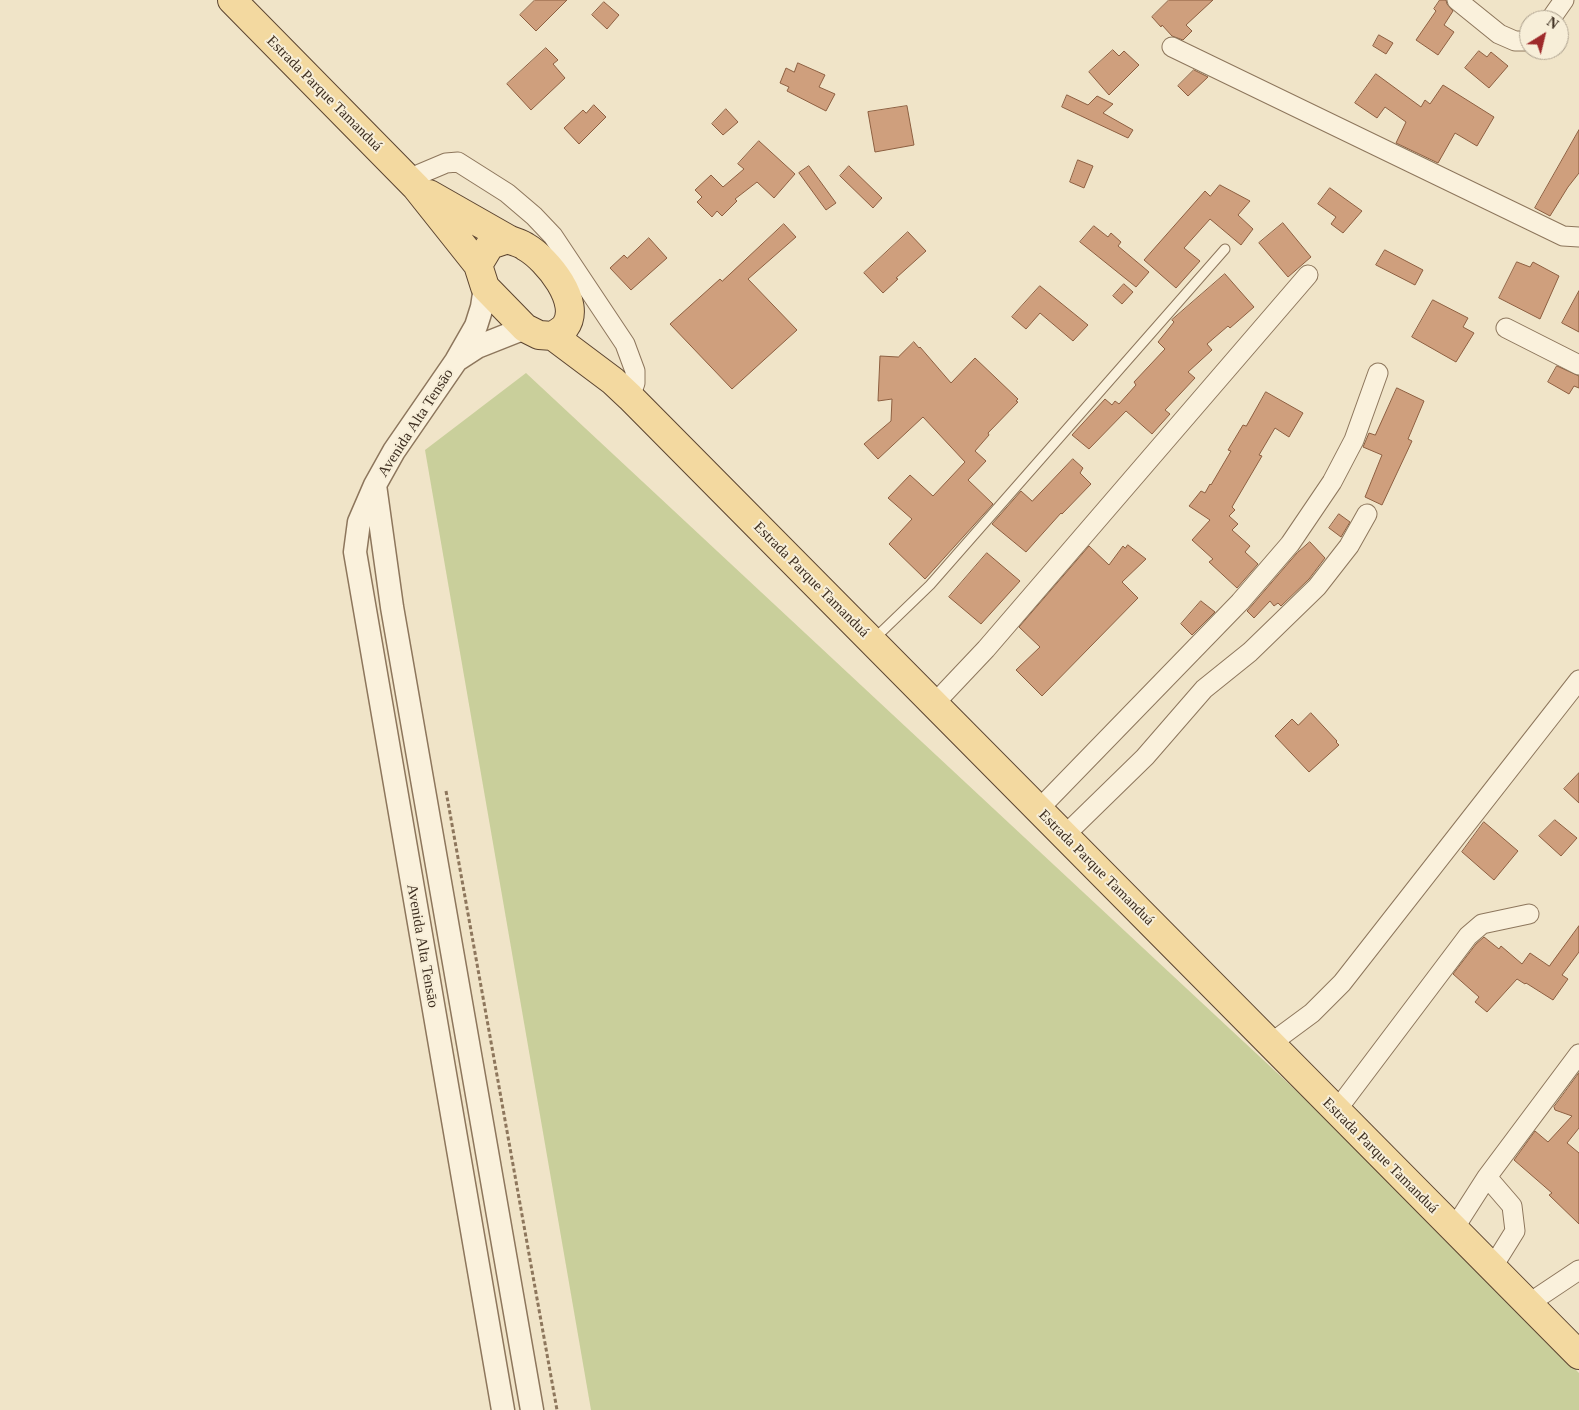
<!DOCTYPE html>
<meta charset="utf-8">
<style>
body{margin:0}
#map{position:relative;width:1579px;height:1410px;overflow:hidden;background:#f0e4c8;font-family:Georgia,serif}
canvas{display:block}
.north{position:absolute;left:1519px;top:10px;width:50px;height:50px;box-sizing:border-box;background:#f7eed8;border:1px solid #ada18e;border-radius:50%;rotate:36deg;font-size:14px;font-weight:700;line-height:20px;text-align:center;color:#3d2e20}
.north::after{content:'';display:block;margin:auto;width:18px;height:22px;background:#9e2a2b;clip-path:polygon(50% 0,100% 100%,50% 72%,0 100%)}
</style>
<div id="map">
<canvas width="1579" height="1410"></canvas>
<div class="north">N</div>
</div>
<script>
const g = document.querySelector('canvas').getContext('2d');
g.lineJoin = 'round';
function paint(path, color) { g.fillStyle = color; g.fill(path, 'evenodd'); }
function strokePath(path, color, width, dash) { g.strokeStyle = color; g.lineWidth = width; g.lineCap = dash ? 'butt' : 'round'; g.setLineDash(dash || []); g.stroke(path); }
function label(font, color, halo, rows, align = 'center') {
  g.font = font + ' Georgia,serif'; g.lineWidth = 4; g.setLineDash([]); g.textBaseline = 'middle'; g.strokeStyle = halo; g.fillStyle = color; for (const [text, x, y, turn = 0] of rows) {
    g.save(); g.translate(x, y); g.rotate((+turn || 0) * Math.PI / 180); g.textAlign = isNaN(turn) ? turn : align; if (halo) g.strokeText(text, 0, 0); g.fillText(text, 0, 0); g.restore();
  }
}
paint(new Path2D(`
 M526 373 1303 1097 1579 1373V1410H591L425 450Z`), '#c9cf9b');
const building = new Path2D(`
 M535 0H567L536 31 520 15Z
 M1169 0H1213L1186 25 1192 31 1183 40 1172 36 1162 25 1161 27 1152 17Z
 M1440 0H1446L1447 4 1453 11 1444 25 1454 32 1438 55 1416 40 1436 11 1434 9Z
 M604 2 619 15 607 29 592 15Z
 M1379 35 1393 43 1386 54 1373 46Z
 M546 48 558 60 553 64 565 78 531 110 507 84Z
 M1113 50 1119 56 1124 51 1139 65 1109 95 1089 72Z
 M1479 51 1487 57 1491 52 1508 66 1489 88 1465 68Z
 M798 63 825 75 819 87 835 94 826 111 787 91 789 87 780 83 786 68 794 72Z
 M1194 70 1208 77 1188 96 1178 86Z
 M1376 74 1421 107 1425 100 1430 104 1443 85 1494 117 1477 146 1455 133 1438 163 1396 143 1406 122 1385 107 1377 118 1355 103Z
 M1067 95 1088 105 1097 96 1113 104 1103 113 1133 130 1128 138 1062 107Z
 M594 105 606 117 579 144 564 128 583 110 586 113Z
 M907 106 914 145 875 152 868 112Z
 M726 109 738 122 723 135 712 124Z
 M1579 130V173L1568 187 1550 216 1535 208Z
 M759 141 795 174 774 198 757 182 735 199 737 201 722 216 717 211 712 217 697 202 702 197 695 190 711 175 723 187 744 169 738 164Z
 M1078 160 1093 166 1084 188 1070 182Z
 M809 166 836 203 826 210 799 173Z
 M849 166 882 198 873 208 840 176Z
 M1220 185 1250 201 1238 215 1253 229 1241 245 1210 219 1184 248 1200 261 1176 288 1144 260 1205 191 1210 196Z
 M1330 188 1362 211 1343 233 1331 224 1336 217 1318 204Z
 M1283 223 1311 257 1288 277 1259 243Z
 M784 224 796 237 748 279 797 330 732 389 670 324 720 279 722 281Z
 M1094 226 1108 237 1111 233 1121 242 1118 246 1149 272 1136 287 1080 242Z
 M908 232 926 251 896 278 898 279 883 293 864 273Z
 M649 238 667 258 631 290 610 268 624 255 627 258Z
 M1385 250 1423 270 1415 285 1376 265Z
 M1517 262 1530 267 1533 262 1559 276 1540 319 1499 298Z
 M1225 274 1254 307 1230 328 1228 326 1207 344 1212 350 1188 372 1195 378 1165 410 1170 414 1152 434 1126 411 1089 449 1072 435 1105 399 1112 405 1115 401 1119 404 1136 385 1134 382 1165 349 1158 342 1174 322 1172 320Z
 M1124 284 1133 292 1122 304 1113 296Z
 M1040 286 1088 325 1073 341 1040 313 1026 329 1012 317Z
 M1579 291V332L1562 323Z
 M1433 300 1468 318 1463 327 1474 333 1456 362 1412 337Z
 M914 342 919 348 920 347 951 383 975 358 1018 399 1016 401 1018 402 988 433 989 435 975 451 986 461 968 480 993 504 925 579 889 544 912 519 888 498 910 475 933 496 965 462 923 417 878 459 864 444 891 421 892 399 878 401 880 356 898 357Z
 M1557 366 1579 376V388L1574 386 1569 394 1548 382Z
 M1397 388 1424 401 1408 439 1412 441 1382 505 1365 497 1382 455 1363 447 1369 433 1375 435Z
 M1266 392 1303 413 1289 437 1275 428 1259 455 1262 456 1232 507 1235 510 1229 516 1238 524 1232 530 1250 546 1245 552 1258 564 1237 588 1209 562 1213 559 1192 540 1210 520 1189 506 1201 491 1205 493 1210 484 1211 485 1231 451 1228 450 1243 425 1246 426Z
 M1073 459 1083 468 1080 473 1091 484 1062 514 1061 513 1026 552 992 524 1021 491 1032 501Z
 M1339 514 1350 522 1341 537 1329 528Z
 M1310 542 1325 558 1309 579 1281 606 1278 603 1274 606 1270 601 1254 618 1247 611 1297 553Z
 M1128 545 1146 559 1122 582 1138 598 1042 696 1016 670 1040 647 1019 627 1089 546 1109 565 1123 546 1125 548Z
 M987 553 1020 581 981 624 949 597Z
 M1201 601 1215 612 1192 635 1181 624Z
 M1311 713 1337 741 1336 742 1339 745 1309 772 1275 736 1292 719 1298 725Z
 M1579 773V803L1564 789Z
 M1555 820 1577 838 1561 856 1539 836Z
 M1484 822 1518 851 1494 880 1462 852Z
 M1579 926V952L1562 975 1568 979 1553 1000 1526 983 1525 984 1517 979 1487 1012 1475 1002 1479 997 1453 974 1476 944 1484 937 1499 949 1501 946 1522 964 1530 953 1549 966Z
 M1579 1073V1128L1567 1143 1579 1153V1224L1549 1195 1552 1193 1514 1160 1535 1131 1548 1142 1572 1116 1555 1110 1554 1107Z`);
paint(building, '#cf9f7d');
strokePath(building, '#8d5f41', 1);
const service = new Path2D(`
 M874 639 930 585 1225 249`);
const minor = new Path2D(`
 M1457 0 1499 34 1515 41H1529
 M1550 20 1564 0
 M1172 47 1563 236 1579 237
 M408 179 446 163 458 162 507 193 534 216 553 236 625 344 635 371V383L630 397
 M1506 328 1579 365
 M934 704 986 649 1308 275
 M1038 810 1240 602 1290 544 1332 482 1354 440 1378 373
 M1064 836 1145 757 1204 689 1250 652 1317 587 1349 546 1367 514
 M1270 1044 1312 1013 1342 983 1579 680
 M1336 1111 1468 936 1482 924 1529 914
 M1487 1177 1512 1206 1515 1231 1492 1268
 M1453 1230 1487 1177 1579 1054
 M1528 1304 1579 1270`);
const tertiary = new Path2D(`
 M485 287 482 307 476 326 456 361 394 451 375 485 359 522 355 552 503 1410
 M457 360 477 347 525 328
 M375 485 392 607 532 1410`);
const primary = new Path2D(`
 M232 0 416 187 478 265
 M429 194 508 239
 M508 239C514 242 521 243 526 247 547 259 583 303 565 327 562 330 556 334 553 336L539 335 525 328 485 287 478 265 490 245Z
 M553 336 613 381 630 397 1579 1355`);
strokePath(service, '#8d765c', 11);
strokePath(minor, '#8d765c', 21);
strokePath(tertiary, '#8d765c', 25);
strokePath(primary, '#5b4430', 30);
strokePath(new Path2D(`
 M446 791 557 1410`), '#8d765c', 3, [4, 2.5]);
strokePath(service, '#faf1dc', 9);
strokePath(minor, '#faf1dc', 19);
strokePath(tertiary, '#faf1dc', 22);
strokePath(primary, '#f3d9a0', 28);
label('15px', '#3d2e20', '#f7eed8', [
 ["Estrada Parque Tamanduá",324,94,45],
 ["Avenida Alta Tensāo",416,423,-57],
 ["Estrada Parque Tamanduá",811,580,45],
 ["Estrada Parque Tamanduá",1096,868,45],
 ["Avenida Alta Tensāo",422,946,80],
 ["Estrada Parque Tamanduá",1380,1156,45]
]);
</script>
